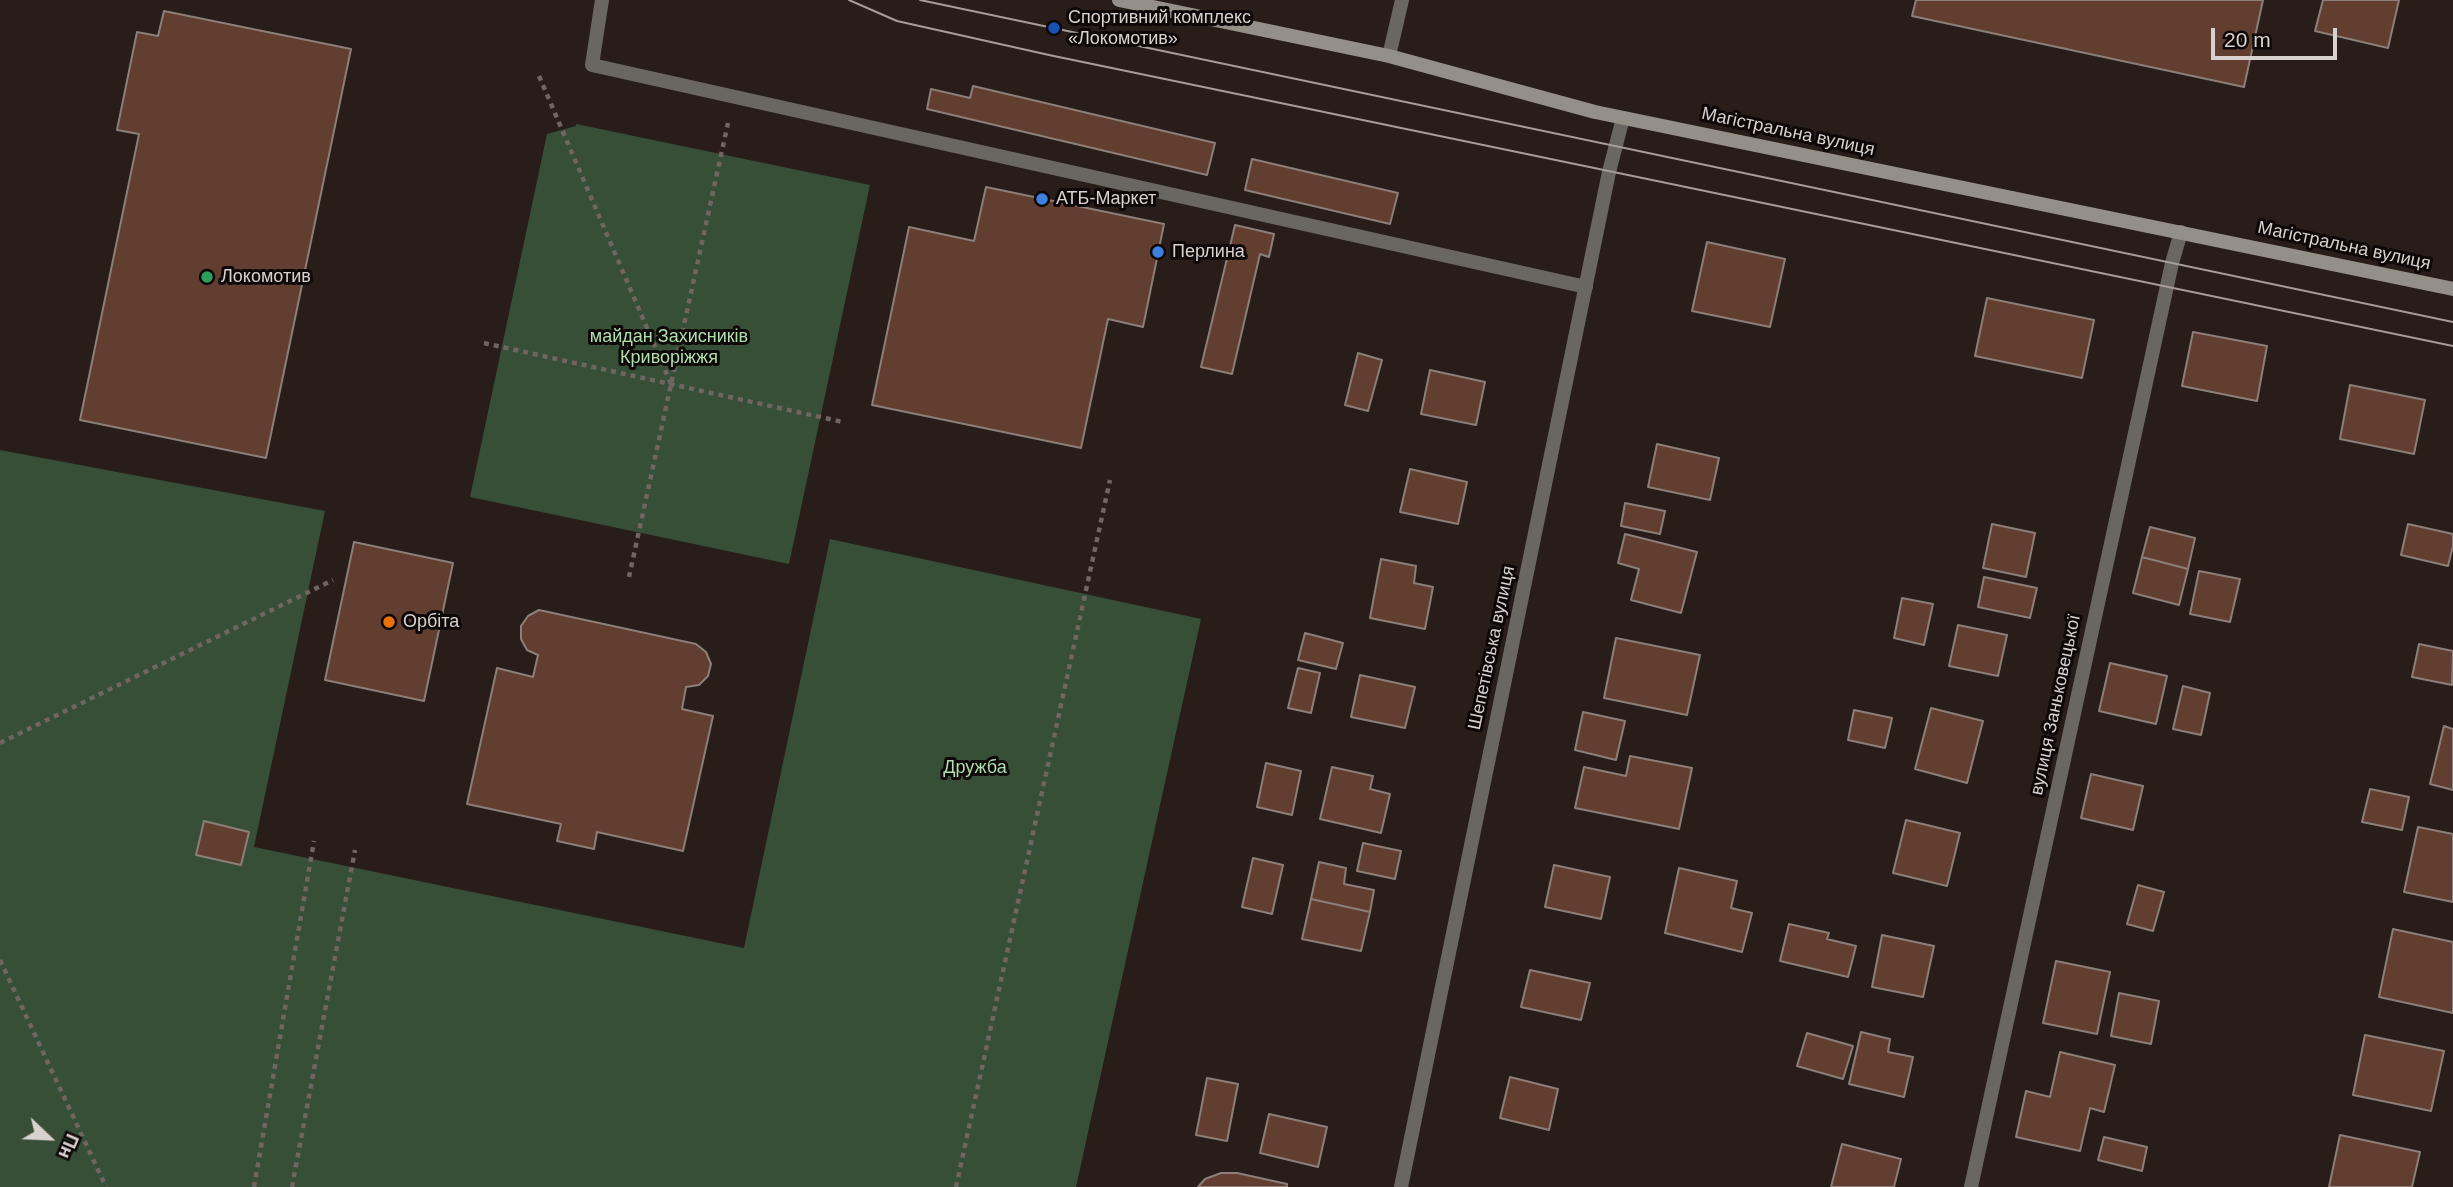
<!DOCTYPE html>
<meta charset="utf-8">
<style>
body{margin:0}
#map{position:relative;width:2453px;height:1187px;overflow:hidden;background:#281d19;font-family:Arial,sans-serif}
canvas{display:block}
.north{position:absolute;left:14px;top:1103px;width:70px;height:70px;-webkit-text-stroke:5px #0d0807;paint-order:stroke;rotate:113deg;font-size:19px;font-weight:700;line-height:28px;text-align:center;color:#d9d1ce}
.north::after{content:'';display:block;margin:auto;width:24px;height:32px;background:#d9d1ce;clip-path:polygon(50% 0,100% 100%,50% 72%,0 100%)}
.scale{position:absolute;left:2211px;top:28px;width:126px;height:32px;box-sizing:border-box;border:4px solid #d9d1ce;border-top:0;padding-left:9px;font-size:21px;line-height:24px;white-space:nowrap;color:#d9d1ce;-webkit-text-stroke:5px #0d0807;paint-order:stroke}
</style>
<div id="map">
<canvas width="2453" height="1187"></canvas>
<div class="north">Пн</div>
<div class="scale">20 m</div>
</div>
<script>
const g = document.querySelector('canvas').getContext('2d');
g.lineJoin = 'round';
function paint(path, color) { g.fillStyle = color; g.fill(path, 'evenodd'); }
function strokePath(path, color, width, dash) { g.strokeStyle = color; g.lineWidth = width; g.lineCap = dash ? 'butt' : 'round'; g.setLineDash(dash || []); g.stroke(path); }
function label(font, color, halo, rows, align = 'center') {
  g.font = font + ' Arial,sans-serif'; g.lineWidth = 6; g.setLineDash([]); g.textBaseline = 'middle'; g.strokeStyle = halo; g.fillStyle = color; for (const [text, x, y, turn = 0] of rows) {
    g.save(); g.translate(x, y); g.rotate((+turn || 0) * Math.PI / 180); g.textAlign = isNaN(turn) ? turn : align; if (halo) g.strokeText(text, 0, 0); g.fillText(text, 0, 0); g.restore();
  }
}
paint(new Path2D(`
 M576 124 870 185 789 564 470 497 547 134 576 126Z
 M0 450 325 511 254 847 744 948 830 539 1201 619 1076 1187H0Z`), '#364f36');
const building = new Path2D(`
 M1916 0H2263L2244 87 1912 16Z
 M2323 0H2399L2388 48 2315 31Z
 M164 11 351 49 266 458 80 420 139 134 117 130 137 32 158 36Z
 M973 86 1215 143 1207 175 927 109 931 89 970 98Z
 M1252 159 1398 193 1390 224 1245 190Z
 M986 187 1164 224 1143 327 1108 319 1081 448 872 405 909 227 974 241Z
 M1235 225 1274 234 1269 257 1260 254 1232 374 1201 367Z
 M1707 242 1785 259 1770 327 1692 311Z
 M1987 298 2094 320 2082 378 1975 356Z
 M2193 332 2267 346 2257 401 2182 386Z
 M1358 353 1382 360 1368 411 1345 405Z
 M1430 370 1485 382 1476 425 1421 414Z
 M2350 385 2425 400 2414 454 2340 439Z
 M1657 444 1719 458 1710 500 1648 487Z
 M1410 469 1467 482 1458 524 1400 512Z
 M1625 503 1665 511 1660 534 1621 526Z
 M1992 524 2035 533 2026 577 1983 568Z
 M2408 524 2453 534V546L2448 566 2401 555Z
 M2150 527 2195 538 2188 569 2142 557Z
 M1625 534 1697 552 1681 613 1631 600 1639 569 1618 563Z
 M354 542 453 563 424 701 325 680Z
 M2142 557 2188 569 2179 605 2133 593Z
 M1381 559 1416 566 1414 583 1433 587 1425 629 1370 618Z
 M2199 571 2240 579 2230 622 2190 614Z
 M1984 577 2037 588 2030 618 1978 607Z
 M1902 598 1933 604 1924 645 1894 638Z
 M539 610 696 644 706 652 711 664 708 676 699 685 686 687 682 709 713 716 683 851 597 832 594 849 557 841 561 824 467 804 497 668 533 677 538 655 527 650 521 639V626L528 616Z
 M1958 625 2007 635 1998 676 1949 666Z
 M1305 633 1343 643 1336 669 1298 660Z
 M1616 638 1700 655 1687 715 1604 698Z
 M2419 644 2453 651 2452 685 2412 677Z
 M2110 663 2167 676 2156 724 2099 711Z
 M1298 668 1320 673 1311 713 1288 708Z
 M1360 675 1415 687 1405 728 1351 717Z
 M2183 686 2210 693 2201 735 2173 729Z
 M1931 708 1983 721 1967 783 1915 769Z
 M1854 710 1892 718 1885 748 1848 740Z
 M1583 712 1625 721 1616 760 1575 750Z
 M2444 726 2453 729V790L2430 784Z
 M1630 756 1692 768 1679 829 1575 808 1584 767 1626 776Z
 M1266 763 1301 771 1292 815 1257 807Z
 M1332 767 1373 776 1370 789 1390 794 1381 833 1320 819Z
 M2091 774 2143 786 2133 830 2081 818Z
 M2370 789 2409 797 2402 830 2362 822Z
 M1906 820 1960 833 1947 886 1893 873Z
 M204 821 249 832 241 865 196 855Z
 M2418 827 2453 834V902L2404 892Z
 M1363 843 1401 851 1395 879 1357 871Z
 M1253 858 1283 865 1272 914 1242 907Z
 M1319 862 1346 868 1344 884 1374 890 1370 912 1311 899Z
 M1554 865 1610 877 1601 919 1545 907Z
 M1679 868 1737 881 1731 908 1752 913 1742 952 1665 933Z
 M2138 885 2164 892 2153 931 2127 924Z
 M1311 899 1370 912 1361 951 1302 939Z
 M1789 924 1829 933 1827 939 1856 946 1848 977 1780 961Z
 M2393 929 2453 942V1013L2379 997Z
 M1882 935 1934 946 1923 997 1872 987Z
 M2056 961 2110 972 2097 1034 2043 1023Z
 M1530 970 1590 983 1581 1020 1521 1007Z
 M2119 993 2159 1001 2151 1044 2111 1036Z
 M1861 1032 1890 1039 1888 1052 1913 1057 1904 1097 1849 1084Z
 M1807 1033 1853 1046 1843 1079 1797 1066Z
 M2365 1035 2444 1051 2431 1111 2353 1095Z
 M2060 1052 2115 1065 2104 1112 2090 1108 2080 1151 2016 1137 2026 1091 2050 1097Z
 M1510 1077 1558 1089 1549 1130 1500 1118Z
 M1207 1078 1238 1084 1227 1141 1196 1135Z
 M1269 1114 1327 1127 1318 1167 1260 1153Z
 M2340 1135 2420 1152 2412 1187H2329Z
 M2104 1137 2147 1147 2142 1171 2098 1160Z
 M1842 1144 1901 1159 1894 1187H1831Z
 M1221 1173H1237L1287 1184V1187H1198L1205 1179Z`);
paint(building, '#613e2f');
strokePath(building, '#8c7e78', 2);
strokePath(new Path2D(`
 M539 76 671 384
 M484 343 843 422
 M629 577 728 123
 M0 743 333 580
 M0 960 106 1187
 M254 1187 314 841
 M292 1187 355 850
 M956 1187 1110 480`), '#6f6561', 4.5, [5, 5]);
strokePath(new Path2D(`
 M602 0 592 65 1586 287
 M1389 56 1402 0`), '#6a6762', 14);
strokePath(new Path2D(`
 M1401 1187 1609 172 1623 118
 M1971 1187 2172 263 2181 232`), '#6a6762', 14);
strokePath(new Path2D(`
 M1119 0 1389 56 1595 112 2453 289`), '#948f87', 14);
strokePath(new Path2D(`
 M849 0 897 21 1049 55 2453 346
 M920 0 2453 322`), '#a69d9a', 2);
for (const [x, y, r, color] of [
 [1054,28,7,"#1a4fb4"],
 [1042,199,7,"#3f7fe0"],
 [1158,252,7,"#3f7fe0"],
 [207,277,7,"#2e9e5b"],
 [389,622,7,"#e8710a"]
]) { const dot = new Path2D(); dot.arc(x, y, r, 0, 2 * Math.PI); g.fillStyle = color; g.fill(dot); strokePath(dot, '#0d0807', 2.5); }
label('18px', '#d9d1ce', '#0d0807', [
 ["Спортивний комплекс",1068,18],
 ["«Локомотив»",1068,39],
 ["АТБ-Маркет",1056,199],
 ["Перлина",1172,252],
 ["Локомотив",221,277],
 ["Орбіта",403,622]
], 'left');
label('18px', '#d9d1ce', '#0d0807', [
 ["Магістральна вулиця",1788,132,12],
 ["Магістральна вулиця",2344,246,12],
 ["Шепетівська вулиця",1492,648,-78],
 ["вулиця Заньковецької",2056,705,-78]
]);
label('18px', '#aedfad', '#0d0807', [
 ["майдан Захисників",669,337],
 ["Криворіжжя",669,358],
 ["Дружба",975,768]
]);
</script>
